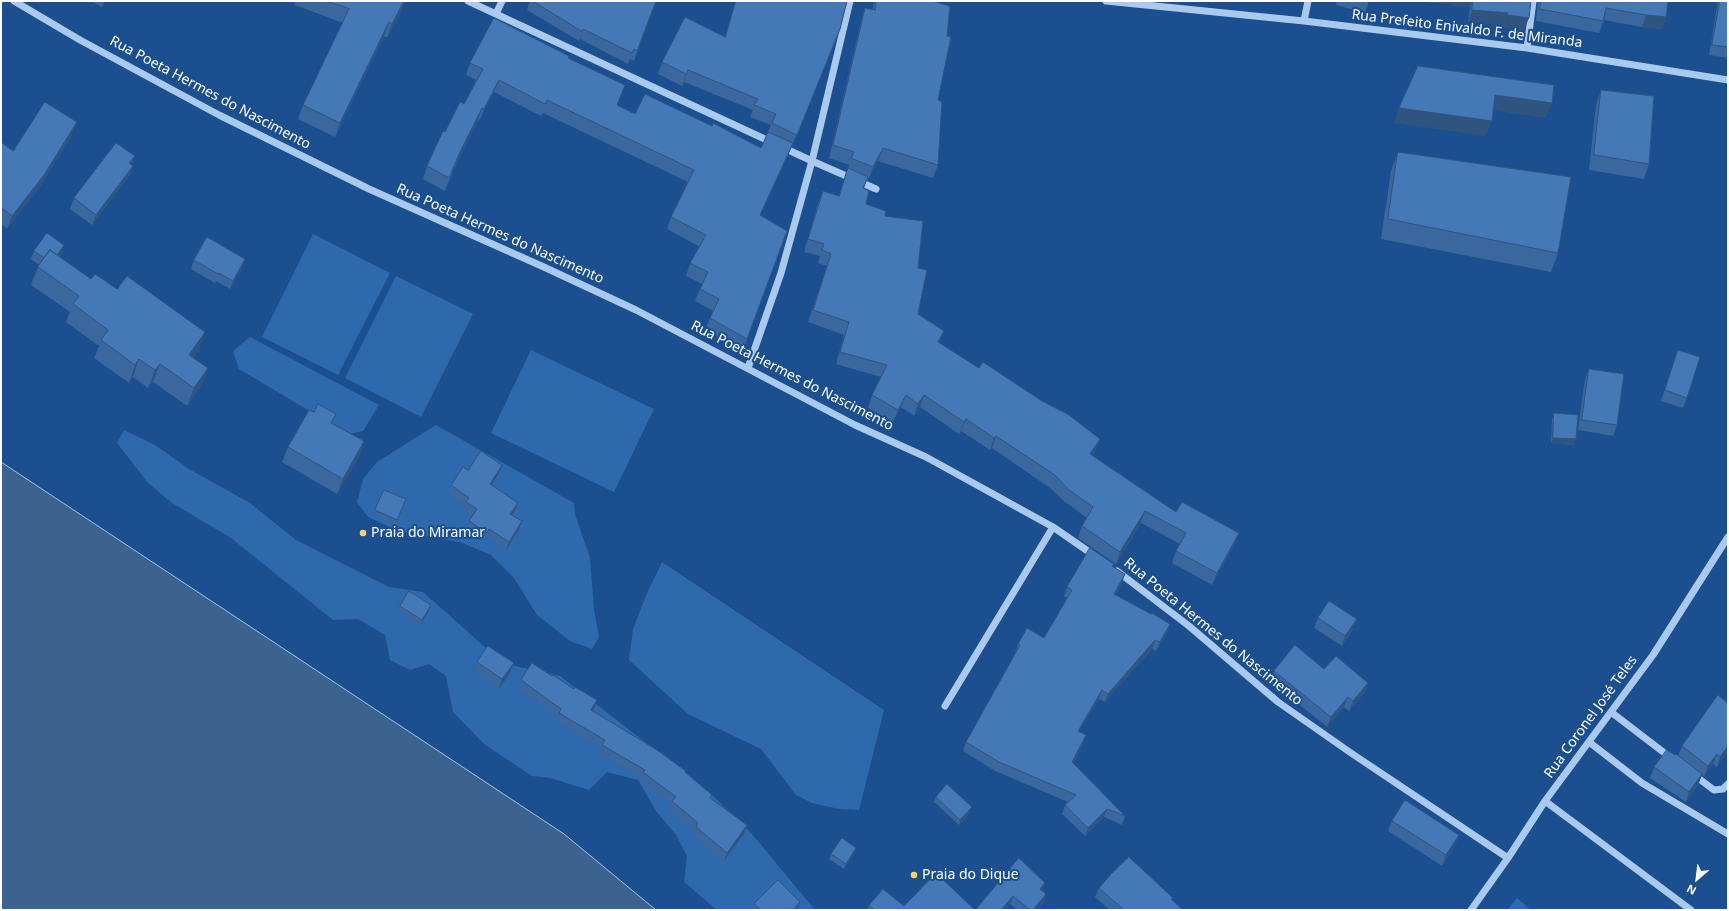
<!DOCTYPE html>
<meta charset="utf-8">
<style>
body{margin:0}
#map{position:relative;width:1729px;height:911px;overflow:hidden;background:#1b4f8f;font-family:"Noto Sans",sans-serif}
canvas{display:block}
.frame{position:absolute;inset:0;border:2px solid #fff;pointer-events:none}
.north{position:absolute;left:1677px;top:859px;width:40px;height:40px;-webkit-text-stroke:3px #1b4f8f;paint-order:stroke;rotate:208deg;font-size:11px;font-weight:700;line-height:16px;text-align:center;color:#fff}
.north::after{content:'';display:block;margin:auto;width:14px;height:18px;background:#fff;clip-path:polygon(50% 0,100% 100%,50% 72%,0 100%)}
</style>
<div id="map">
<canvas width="1729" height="911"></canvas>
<div class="frame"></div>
<div class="north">N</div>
</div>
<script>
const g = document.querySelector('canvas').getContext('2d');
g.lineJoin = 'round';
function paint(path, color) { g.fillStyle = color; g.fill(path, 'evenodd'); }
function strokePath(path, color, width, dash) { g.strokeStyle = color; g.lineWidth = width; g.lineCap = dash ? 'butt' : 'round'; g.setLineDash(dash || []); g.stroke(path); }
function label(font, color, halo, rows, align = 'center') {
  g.font = font + ' "Noto Sans",sans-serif'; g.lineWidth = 4; g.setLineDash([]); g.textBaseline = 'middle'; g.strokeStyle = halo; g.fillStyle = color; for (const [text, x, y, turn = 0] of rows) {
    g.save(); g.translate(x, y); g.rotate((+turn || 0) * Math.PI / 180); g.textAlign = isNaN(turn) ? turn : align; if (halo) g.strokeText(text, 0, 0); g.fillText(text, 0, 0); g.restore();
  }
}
paint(new Path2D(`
 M313 234 390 273 338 375 262 337Z
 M396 276 473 314 421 417 345 378Z
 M250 337 379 405 363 431 348 434 239 369 233 351Z
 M531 350 654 409 614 492 491 433Z
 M436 425 574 503 575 514 590 558 594 610 599 637 592 649 570 641 537 615 514 578 491 555 460 542 398 531 368 517 357 502 363 479 377 462Z
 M124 430 155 445 189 469 250 503 296 540 389 587 423 592 486 648 504 658 511 665 560 676 708 791 752 834 815 910H717L684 882 687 856 676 835 656 811 638 780 607 772 589 790 550 778 532 776 484 744 453 712 446 676 429 664 410 670 390 660 385 635 358 619 333 620 231 538 172 503 148 483 117 443Z
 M662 562 884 710 859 810 839 809 812 803 796 795 761 749 688 714 629 660 633 629 647 593Z
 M1517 898 1531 910H1507Z`), '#2e69ad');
const water = new Path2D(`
 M1 462 564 834 656 910H1Z`);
paint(water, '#3c6290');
strokePath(water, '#9cc4f0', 1);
strokePath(new Path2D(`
 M14 1 80 40 219 115 369 189 546 268 636 310 855 425 926 457 1053 527 1095 556
 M468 1 812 161 876 189
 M1106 1 1304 21 1527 48 1728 80
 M496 14 502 1
 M1304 21 1308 1
 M1527 48 1533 1
 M748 368 781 273 812 161 850 1
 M1117 571 1189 626 1278 702 1351 753 1508 858
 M945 706 1053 527
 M1611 712 1671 758
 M1589 742 1642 783 1728 834
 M1694 775 1714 790 1723 789 1728 784
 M1545 801 1691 910
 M1471 910 1508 858 1545 801 1653 655 1728 537`), '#a9c9ee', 7);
paint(new Path2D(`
 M90 1H105L102 7Z
 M291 1H406L387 38 384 36 335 137 298 119 303 105 343 23 295 5V3Z
 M530 1H656L634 61 630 59 628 64 580 39 579 41 527 10Z
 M736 1H847L836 40 792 146 788 155 760 216 787 231 743 351 705 330 710 318 713 311 695 301 702 284 686 276 690 263 700 247 667 229 671 217 688 182 543 113 541 116 494 92 479 121 478 120 456 165 445 191 423 179 427 166 445 132 464 104 476 80 466 75 470 63 569 58 617 106 635 114 712 126 761 148 768 132 771 125 750 117 753 110 684 82 682 86 658 74 662 62 725 37Z
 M874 1H932L938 100V165L933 178 878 161 868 180H867L864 188 866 204 885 216 918 268V314L940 343 1095 452 1093 456 1176 512 1234 545 1212 585 1172 563 1176 551 1180 544 1141 523 1116 564 1078 538 1082 526 1087 518 1065 502 1050 488 992 448 990 450 961 431 959 434 920 407 914 416 901 407 893 422 868 408 872 395 881 377 836 364 844 335 808 322 827 266 818 263 820 256 804 252 818 203 823 191 839 196 847 171 849 165 829 158 861 21 865 8 873 10Z
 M1337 1H1369L1365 13 1336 5Z
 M1425 1H1531L1524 30 1503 27V25L1468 22 1470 7 1451 5V4L1425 2Z
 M1538 1H1668L1666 17 1662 29 1642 27 1604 20 1599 33 1536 21Z
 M1718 1H1728V58L1709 55Z
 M1601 90 1649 164 1644 179 1589 170 1596 105Z
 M72 135 39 188 7 229 1 224V142L13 151Z
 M1398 152 1558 253 1551 272 1381 239 1391 171Z
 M133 166 129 176 92 225 70 209 74 198Z
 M64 245 61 253 59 256 91 279 199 350 193 358 201 386 187 406 153 382 148 388 133 377 129 383 94 358 99 346 66 322 70 312 31 285 38 267 39 265 31 259 34 251Z
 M245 259 242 268 230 289 216 281 215 283 191 269 194 260Z
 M1678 350 1687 398 1683 408 1661 401Z
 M1589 369 1617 425 1613 436 1578 430 1585 379Z
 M314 412 336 414 333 423 364 441 359 457 337 494 282 462 288 447Z
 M1554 414 1574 445 1551 443 1552 419Z
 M502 465 499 473 491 485 518 503 515 511 512 515 519 529 506 550 486 537 484 541 466 529 469 521 472 516 463 510 465 505 448 494 451 485 468 470Z
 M406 499 395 525 373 515 375 510Z
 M1113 567 1122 583 1115 595 1170 624 1167 633 1156 651 1152 649 1105 702 1099 699 1079 731 1083 744 1073 763 1125 816 1122 825 1104 817 1085 836 1062 814 1065 805 1068 802 995 771 963 751 966 742 1015 654V653L1018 644 1044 638 1067 598 1064 596 1067 587Z
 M431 605 429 611 420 625 398 611 400 606Z
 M1318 618 1353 629 1342 646 1314 628Z
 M477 662 510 673 499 689 473 672Z
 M1324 669 1368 683 1364 693 1349 711 1344 707 1327 727 1270 681 1274 671Z
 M552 676 574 689 597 700 593 711 685 772 744 834 724 861 692 835 694 831 669 810 671 804 640 781 641 779 599 753 601 748 556 721 557 717 518 689 521 680Z
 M1728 703V751L1717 767 1713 764 1704 776 1702 775 1698 785 1686 802 1650 778 1654 767 1675 755 1678 756 1682 746Z
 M936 797 970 812 959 825 934 802Z
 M1392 821 1459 835 1455 845 1442 866 1388 831Z
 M856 848 854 853 844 869 829 859 831 854Z
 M1019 858 1042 890 1046 894 1043 903 1037 910H1017L1010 904 1005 910H867L869 905 975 910Z
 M1099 888 1173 898 1172 900 1183 910H1110L1095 897Z
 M754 904 797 910H752Z`), '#3a679d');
paint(new Path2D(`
 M404 1H406L387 38 392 24Z
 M1288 1H1298V2Z
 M1425 1H1452L1451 4 1425 2Z
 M1452 1H1472L1470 7 1451 5Z
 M1472 10 1508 13 1503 25 1468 22Z
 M1507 15 1529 18 1524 30 1503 27Z
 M1646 15 1666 17 1662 29 1642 27Z
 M389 22 384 36 335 137 340 123Z
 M688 70 684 82 682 86 686 74Z
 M499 80 494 92 479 121 484 109Z
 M1495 95 1552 103 1546 118 1490 110Z
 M482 108 478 120 456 165 445 191 460 152Z
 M1399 108 1492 121 1486 136 1394 123Z
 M77 122 72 135 39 188 7 229 12 216Z
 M793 143 788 155 755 228 760 215Z
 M883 148 878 161 868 180 873 167Z
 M135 156 131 167 129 163Z
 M133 166 129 176 92 225 96 215Z
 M64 245 61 253 48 271 51 263Z
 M245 259 242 268 230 289 233 281Z
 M944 331 940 343 938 342Z
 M205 332 199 350 182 373 189 355Z
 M139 359 133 377 129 383 135 365Z
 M160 364 153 382 148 388 155 370Z
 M208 368 201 386 187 406 194 388Z
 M906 395 901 407 893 422 898 410Z
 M924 395 920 407 914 416 918 404Z
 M966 419 961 431 959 434 964 422Z
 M996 436 992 448 990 450 994 438Z
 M1553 438 1576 439 1574 445 1551 443Z
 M1100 439 1095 452 1086 467 1090 454Z
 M364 441 359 457 337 494 343 479Z
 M502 465 499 473 487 493 490 484Z
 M518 503 515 511 507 522 510 514Z
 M1145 511 1141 523 1116 564 1120 552Z
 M522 521 519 529 506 550 509 542Z
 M1239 533 1234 545 1212 585 1217 573Z
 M1125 574 1122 583 1110 603 1114 594Z
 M431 605 429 611 420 625 422 620Z
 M1357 619 1353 629 1342 646 1345 636Z
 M1170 624 1167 633 1156 651 1160 642Z
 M1155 640 1152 649 1105 702 1108 694Z
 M514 663 510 673 499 689 502 679Z
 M1368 683 1364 693 1349 711 1353 701Z
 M1102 690 1099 699 1074 739 1078 731Z
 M1348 697 1344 707 1327 727 1331 717Z
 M597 700 594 709 588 719 591 710Z
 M1086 735 1083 744 1069 771 1072 762Z
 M1728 746V751L1717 767 1720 757Z
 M1717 754 1713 764 1704 776 1708 766Z
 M1702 774 1698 785 1686 802 1689 792Z
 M972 807 970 812 959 825 960 820Z
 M1107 809 1104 817 1085 836 1088 828Z
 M747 825 744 834 724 861 727 853Z
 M1459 835 1455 845 1442 866 1446 855Z
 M856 848 854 853 844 869 846 864Z
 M1045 883 1042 892 1040 889Z
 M1046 894 1043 903 1037 910H1033Z
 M1013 896 1010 904 1005 910H1001Z
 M800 902 797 910H793Z`), '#305480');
const building = new Path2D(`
 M327 1H404L392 24 389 22 340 123 303 105 349 9Z
 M533 1H656L637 51 634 49 632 53 583 29 582 31Z
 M736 1H847L840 29 797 135 772 123 776 114 754 105 758 99 688 70 686 74 662 62 685 17 725 37Z
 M876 1H932L950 6 947 36 951 37 938 100 942 102 938 165 883 148 873 167 851 158 854 152 833 145 865 8 875 10Z
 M1473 1H1531L1529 18 1507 15 1508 13 1472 10Z
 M1541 1H1668L1666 17 1646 15 1606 8 1603 21 1540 9Z
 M1720 1H1728V47L1712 45Z
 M494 18 569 56 568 58 625 85 617 105 635 114 645 94 712 126 713 123 761 148 768 132 793 143 760 215 787 231 747 339 710 318 719 299 700 289 708 272 690 263 706 235 671 217 694 170 547 100 545 104 499 80 484 109 482 108 460 152 449 178 427 166 443 131 445 132 460 102 464 104 483 69 470 63Z
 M1418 66 1554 85 1552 103 1495 95 1492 121 1399 108Z
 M1601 90 1654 96 1649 164 1594 155Z
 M45 102 77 122 44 175 12 216 1 207V142L13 151Z
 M116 143 135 156 129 163 133 166 96 215 74 198Z
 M1398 152 1571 177 1558 253 1388 219Z
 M848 168 868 177 863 188 869 191 866 204 886 211 885 216 923 221 918 268 927 270 918 314 944 331 938 342 979 368 983 362 1042 401 1069 415 1100 439 1090 454 1176 512 1182 502 1239 533 1217 573 1176 551 1186 533 1145 511 1120 552 1082 526 1093 507 1069 490 1055 475 996 436 994 438 966 419 964 422 924 395 918 404 906 395 898 410 872 395 887 365 840 352 849 322 813 310 831 254 822 250 824 244 808 239 823 191 839 196Z
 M47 233 64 245 57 255 50 250 44 258 34 251Z
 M207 237 245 259 233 281 219 273 218 274 194 260Z
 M50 250 91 279 95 274 117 289 127 276 205 332 189 355 208 368 194 388 160 364 155 370 139 359 135 365 101 340 108 330 73 304 79 296 38 267Z
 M1678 350 1700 357 1687 398 1665 390Z
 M1589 369 1624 374 1617 425 1582 420Z
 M318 404 336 414 331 423 364 441 343 479 288 447 309 410 314 412Z
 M1554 413 1578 415 1576 439 1553 438Z
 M481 451 502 465 490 484 518 503 510 514 522 521 509 542 489 529 487 533 469 521 477 509 466 502 469 498 451 485 463 467 468 470Z
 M384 490 406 499 397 520 375 510Z
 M1090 548 1114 564 1112 566 1125 574 1114 594 1151 614 1152 613 1170 624 1160 642 1155 640 1108 694 1102 690 1078 731 1086 735 1072 762 1125 816 1107 809 1088 828 1065 805 1076 795 999 762 966 742 1020 645 1018 644 1027 628 1044 638 1072 590 1067 587Z
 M409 591 431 605 422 620 400 606Z
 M1329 601 1357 619 1345 636 1318 618Z
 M1295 645 1324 669 1336 656 1368 683 1353 701 1348 697 1331 717 1274 671Z
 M488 646 514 663 502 679 477 662Z
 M532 663 552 676 553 675 574 689 575 687 597 700 591 710 657 750 686 771 685 772 712 795 710 798 747 825 727 853 696 827 698 823 672 801 676 797 643 772 645 770 602 745 605 740 559 713 561 709 521 680Z
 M1718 695 1728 703V746L1720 757 1717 754 1708 766 1682 746Z
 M1667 750 1675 755 1676 754 1702 774 1689 792 1654 767Z
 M947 784 972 807 960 820 936 797Z
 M1405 800 1459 835 1446 855 1392 821Z
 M842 838 856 848 846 864 831 854Z
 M1129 857 1173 898 1171 899 1183 910H1124L1099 888 1111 874Z
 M1019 858 1045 883 1040 889 1046 894 1033 910H1030L1013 896 1001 910H874L869 905 883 889 904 906 936 873 975 910Z
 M778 880 800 902 793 910H761L754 904Z`);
paint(building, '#4478b7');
strokePath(building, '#305480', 1);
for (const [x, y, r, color] of [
 [363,533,4,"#ffd166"],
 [914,875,4,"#ffd166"]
]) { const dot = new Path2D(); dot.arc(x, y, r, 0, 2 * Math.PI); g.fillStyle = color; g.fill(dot); strokePath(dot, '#1b4f8f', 1.5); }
label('14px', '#fff', '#1b4f8f', [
 ["Rua Prefeito Enivaldo F. de Miranda",1467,29,7],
 ["Rua Poeta Hermes do Nascimento",210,93,28],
 ["Rua Poeta Hermes do Nascimento",500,234,24],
 ["Rua Poeta Hermes do Nascimento",792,376,27],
 ["Rua Poeta Hermes do Nascimento",1213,632,39],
 ["Rua Coronel José Teles",1591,717,-54]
]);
label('14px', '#fff', '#1b4f8f', [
 ["Praia do Miramar",371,533],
 ["Praia do Dique",922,875]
], 'left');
</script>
